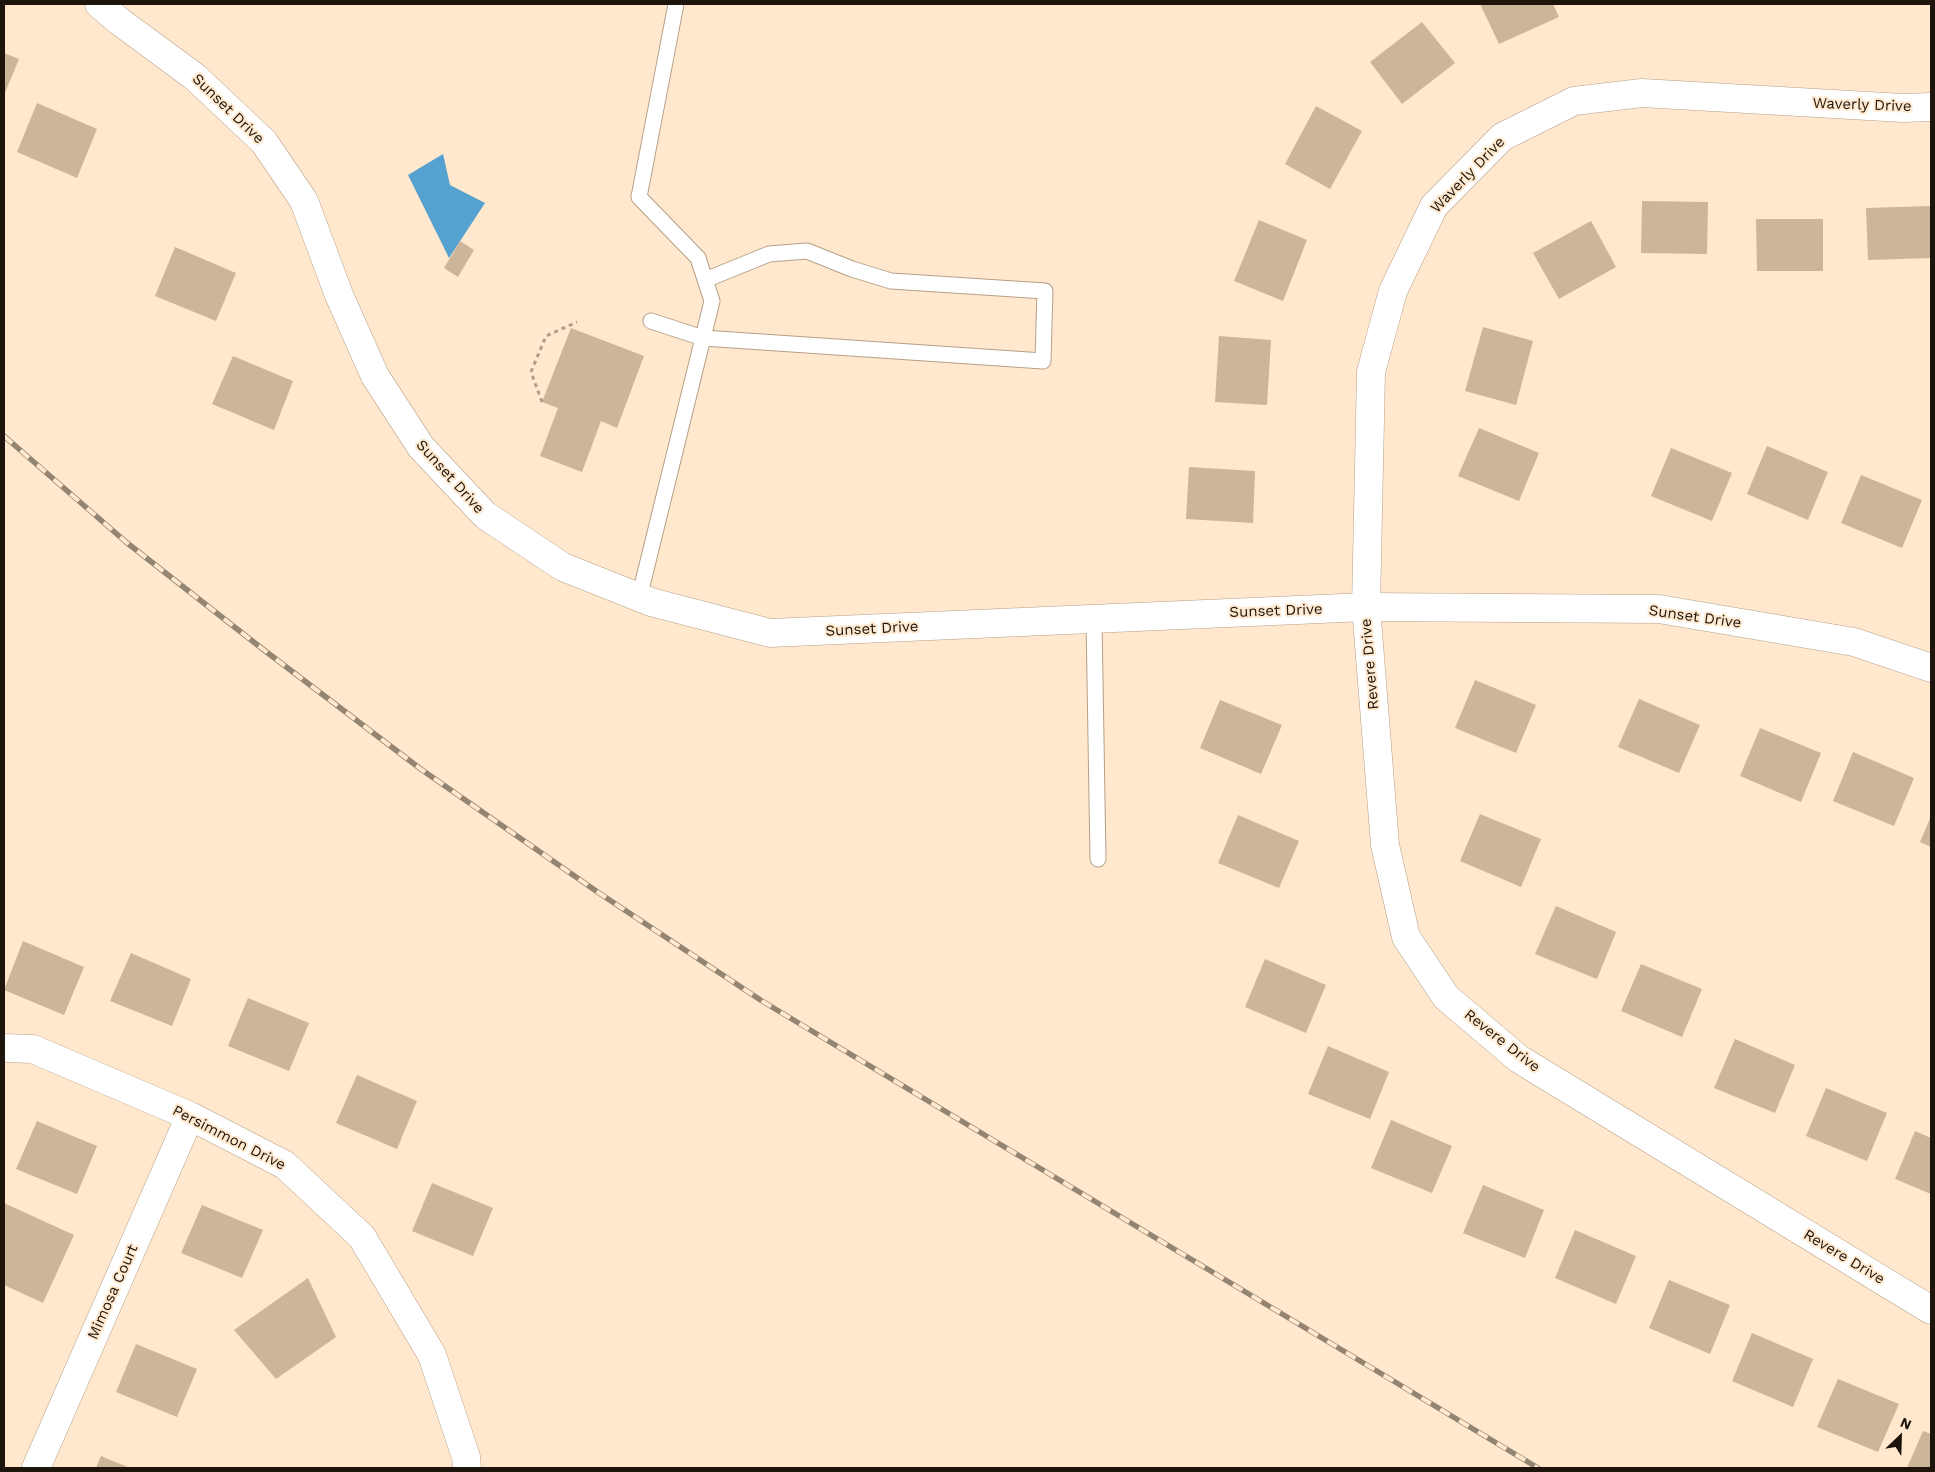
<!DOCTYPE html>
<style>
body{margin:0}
#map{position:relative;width:1935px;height:1472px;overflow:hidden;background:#ffe8cd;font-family:"Work Sans",sans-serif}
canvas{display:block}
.frame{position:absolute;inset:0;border:5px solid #1d150c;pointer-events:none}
.north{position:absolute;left:1875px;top:1412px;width:50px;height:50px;-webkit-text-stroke:4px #ffe8cd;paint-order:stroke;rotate:24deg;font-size:14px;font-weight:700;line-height:20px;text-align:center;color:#1d150c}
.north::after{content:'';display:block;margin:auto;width:18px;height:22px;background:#1d150c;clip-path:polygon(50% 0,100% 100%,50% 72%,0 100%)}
</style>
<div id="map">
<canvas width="1935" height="1472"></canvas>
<div class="frame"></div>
<div class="north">N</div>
</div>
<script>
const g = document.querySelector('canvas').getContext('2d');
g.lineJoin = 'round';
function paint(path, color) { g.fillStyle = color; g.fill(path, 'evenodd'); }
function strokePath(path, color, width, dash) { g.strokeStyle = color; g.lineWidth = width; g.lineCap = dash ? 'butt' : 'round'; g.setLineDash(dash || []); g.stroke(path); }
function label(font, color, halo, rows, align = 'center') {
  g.font = font + ' "Work Sans",sans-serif'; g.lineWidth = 4; g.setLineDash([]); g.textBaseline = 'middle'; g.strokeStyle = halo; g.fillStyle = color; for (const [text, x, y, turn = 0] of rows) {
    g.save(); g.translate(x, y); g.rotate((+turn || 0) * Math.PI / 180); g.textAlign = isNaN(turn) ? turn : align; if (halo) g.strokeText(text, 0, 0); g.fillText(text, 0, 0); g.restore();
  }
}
paint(new Path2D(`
 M443 154 450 185 485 203 449 258 408 175Z`), '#55a1cf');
paint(new Path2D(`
 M1480 4H1553L1559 17 1499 44Z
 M1422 22 1455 63 1402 104 1370 62Z
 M4 53 19 59 4 95Z
 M37 103 97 129 77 178 17 152Z
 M1316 106 1362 131 1330 189 1285 164Z
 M1642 201 1708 202 1707 254 1641 253Z
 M1931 206V258L1868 260 1866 208Z
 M1756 219H1823V271H1757Z
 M1259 220 1307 240 1283 301 1234 281Z
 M1591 221 1616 267 1559 299 1533 253Z
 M460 241 474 250 458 277 444 268Z
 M175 247 236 273 216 321 155 296Z
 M1483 327 1533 341 1516 405 1465 391Z
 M571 328 644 356 617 428 601 421 582 472 540 456 558 408 542 402Z
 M1219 336 1271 340 1267 405 1215 402Z
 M233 356 293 381 274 430 212 404Z
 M1479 428 1539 453 1519 501 1458 476Z
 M1767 446 1828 472 1808 520 1747 494Z
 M1671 448 1732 473 1712 521 1651 496Z
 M1189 467 1255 471 1253 523 1186 519Z
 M1861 475 1922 500 1902 548 1841 523Z
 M1475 680 1536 705 1516 753 1455 728Z
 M1639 699 1700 725 1679 773 1618 747Z
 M1220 700 1282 725 1261 774 1200 748Z
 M1760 728 1821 753 1801 802 1740 776Z
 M1853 752 1914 778 1894 826 1833 801Z
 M1480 814 1541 839 1521 887 1460 861Z
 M1238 815 1299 841 1279 888 1218 863Z
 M1931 816V847L1920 842Z
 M1556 906 1616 932 1597 979 1535 954Z
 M23 941 84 967 64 1015 4 990Z
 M131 953 191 979 172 1026 110 1001Z
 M1265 959 1326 985 1306 1033 1245 1007Z
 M1641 964 1702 989 1682 1037 1621 1011Z
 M248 998 309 1023 289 1071 228 1046Z
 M1735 1039 1795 1065 1775 1113 1714 1088Z
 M1328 1046 1389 1072 1370 1119 1308 1094Z
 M357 1075 417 1101 397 1149 336 1123Z
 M1826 1088 1887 1113 1867 1161 1806 1136Z
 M1391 1120 1452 1146 1432 1193 1371 1168Z
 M37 1121 97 1146 77 1194 16 1169Z
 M1915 1131 1931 1138V1194L1895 1179Z
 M432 1183 493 1208 473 1256 412 1231Z
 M1483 1185 1544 1210 1525 1258 1463 1233Z
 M4 1203 74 1235 43 1303 4 1285Z
 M202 1205 263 1230 242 1278 181 1253Z
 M1575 1230 1636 1256 1616 1304 1555 1278Z
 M308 1278 336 1337 276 1379 234 1330Z
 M1669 1280 1730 1305 1710 1354 1649 1328Z
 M1752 1333 1813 1359 1793 1407 1732 1381Z
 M136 1344 197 1369 177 1417 116 1392Z
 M1838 1379 1899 1404 1878 1452 1817 1427Z
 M1923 1431 1931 1434V1468H1907Z
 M101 1456 130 1468H96Z`), '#cbb59b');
const service = new Path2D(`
 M651 321 703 338 1043 361 1045 291 891 281 852 269 807 251 769 254 705 280
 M639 598 712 301 698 258 639 197 676 4
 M1094 619 1098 859`);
const minor = new Path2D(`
 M1931 107 1903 108 1642 93 1574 101 1502 137 1434 206 1393 291 1371 372 1366 607 1385 845 1406 937 1446 997 1519 1059 1931 1310
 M4 1048 33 1049 190 1116 285 1165 362 1237 432 1355 466 1457 467 1468
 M36 1468 190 1116`);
const tertiary = new Path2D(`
 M99 4 119 21 195 77 264 142 304 201 339 295 375 376 421 447 485 515 563 567 651 602 770 633 1366 607 1659 609 1854 642 1931 668`);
strokePath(service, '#b5a087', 17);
strokePath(minor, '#b5a087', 29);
strokePath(tertiary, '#b5a087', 29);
strokePath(new Path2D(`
 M542 402 531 372 546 336 577 322`), '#b09e89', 3, [4, 4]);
strokePath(service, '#fff', 15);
strokePath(minor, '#fff', 28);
strokePath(tertiary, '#fff', 28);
const rail = new Path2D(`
 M4 436 126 542 260 647 422 770 599 893 762 1001 1538 1468`);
strokePath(rail, '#948472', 5.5);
strokePath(rail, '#ffe8cd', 4, [11]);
label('15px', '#1d150c', '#ffe8cd', [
 ["Waverly Drive",1862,105,2],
 ["Sunset Drive",228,109,44],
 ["Waverly Drive",1468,175,-46],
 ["Sunset Drive",450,477,48],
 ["Sunset Drive",1276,611,-2],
 ["Sunset Drive",1695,617,8],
 ["Sunset Drive",872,629,-3],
 ["Revere Drive",1370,664,-95],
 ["Revere Drive",1502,1041,38],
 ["Persimmon Drive",229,1138,27],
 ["Revere Drive",1844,1257,31],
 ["Mimosa Court",113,1292,-66]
]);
</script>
